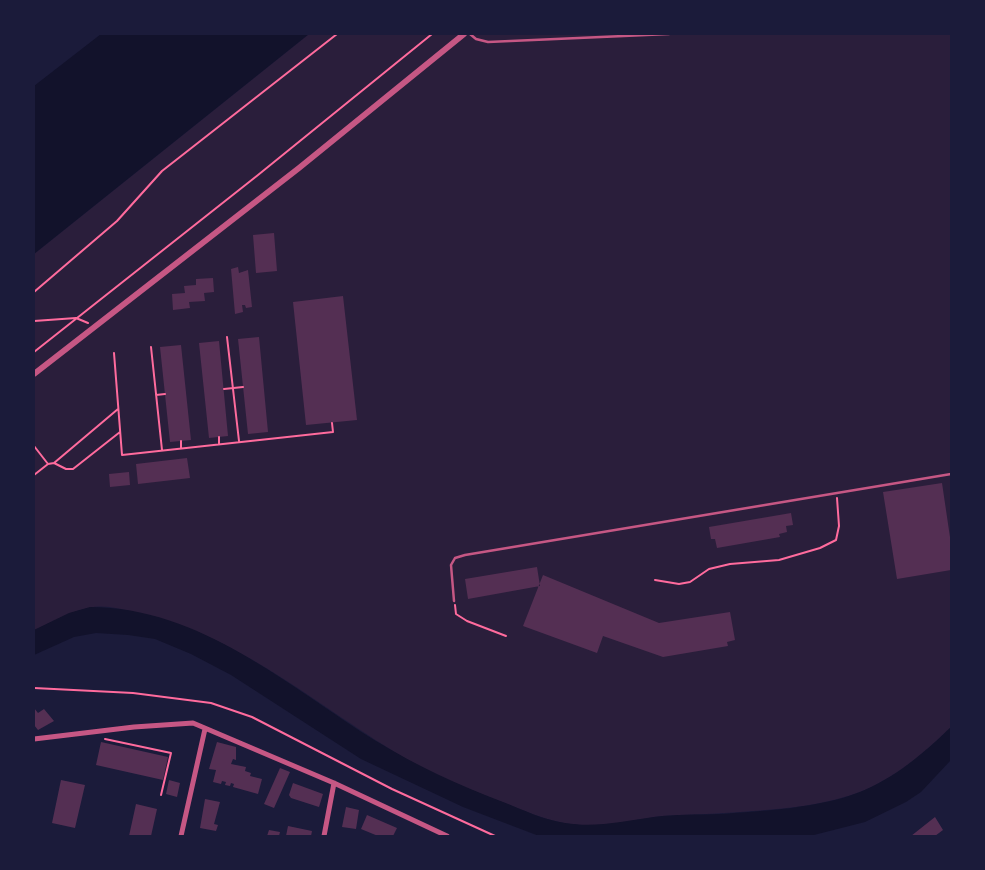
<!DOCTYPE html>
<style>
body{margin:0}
#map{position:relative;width:985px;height:870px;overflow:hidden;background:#1b1b3a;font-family:"Archivo Narrow",sans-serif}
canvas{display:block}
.frame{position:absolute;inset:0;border:35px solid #1b1b3a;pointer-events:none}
</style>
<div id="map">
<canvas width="985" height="870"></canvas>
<div class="frame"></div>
</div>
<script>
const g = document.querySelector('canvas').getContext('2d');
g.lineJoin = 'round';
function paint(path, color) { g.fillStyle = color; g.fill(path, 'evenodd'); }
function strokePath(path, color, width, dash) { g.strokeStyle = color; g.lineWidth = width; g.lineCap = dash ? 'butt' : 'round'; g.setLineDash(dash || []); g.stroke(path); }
paint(new Path2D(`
 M309 34H951V727C924 753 893 780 857 793 815 808 768 810 724 813 701 815 677 814 654 817 624 822 594 829 564 823 543 819 522 810 502 802 474 791 446 781 419 766 325 714 242 634 134 612 120 609 104 604 89 608 71 611 51 623 34 630V254Z`), '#2a1e3b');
paint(new Path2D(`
 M101 34H309L34 254V86Z
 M90 607C200 607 288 686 376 741 417 766 458 785 503 802 523 810 544 820 565 823 596 828 624 821 654 817 676 814 698 815 720 814 763 811 820 808 860 792 895 778 924 753 951 727V760L921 792 906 802 865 822 810 836H539L463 807 361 759 231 675 191 654 155 639 128 635 96 633 74 637 34 655V630L69 613Z`), '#12122b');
paint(new Path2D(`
 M274 233 277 271 256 273 253 235Z
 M238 267 239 273 248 270 252 307 246 308 245 305H242L243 312 235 314 231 269Z
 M213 278 214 292 204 293 205 301 189 302 190 308 173 310 172 294 185 293 184 286 196 285V279Z
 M343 296 357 420 306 425 293 302Z
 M259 337 268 432 248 434 238 339Z
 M219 341 228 436 209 438 199 343Z
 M181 345 191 440 170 442 160 347Z
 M187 458 190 478 138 484 136 464Z
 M129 472 130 485 110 487 109 474Z
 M942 483 951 544V570L897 579 883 492Z
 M791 513 793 525 786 526 787 532 779 534 780 537 717 548 715 539H711L709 527Z
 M537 567 540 586 468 599 465 579Z
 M543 575 659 623 730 612 735 640 727 642 728 646 663 657 603 636 597 653 523 626Z
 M34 708 38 713 44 709 54 721 38 730 34 725Z
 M101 742 168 757 163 780 96 765Z
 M217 742 236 747V760L233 759 231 764 246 767 245 771 251 773 250 776 262 779 258 794 233 787 234 784 231 783 230 786 225 785 226 782 222 781 221 784 213 782 216 770 209 769Z
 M280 768 290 772 274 808 264 804Z
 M61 780 85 785 75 828 52 823Z
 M169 780 180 783 177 797 166 794Z
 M293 783 323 794 319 807 291 798 289 795Z
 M205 799 220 802 214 824 218 825 216 831 200 828Z
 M136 804 157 809 151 836H129Z
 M346 807 359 810 356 829 342 827Z
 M367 815 397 828 393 836H378L361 829Z
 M935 817 943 830 935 836H911Z
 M288 826 312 831 311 836H286Z
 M269 830 280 832 279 836H267Z`), '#542f53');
strokePath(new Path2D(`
 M34 292 117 221 162 171 337 34
 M34 321 76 318 88 323
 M227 337 239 441
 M151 347 162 450
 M34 352 258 175 432 34
 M114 353 122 455 333 432 332 423
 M224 389 243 387
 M156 395 165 394
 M219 437V444
 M181 441V448
 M34 446 48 464 34 475
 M54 463 66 469H73L120 432
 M48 464 54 463 118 409
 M655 580 679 584 690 582 709 569 730 564 779 560 820 548 836 540 839 526 837 498
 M455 605 456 614 467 621 506 636
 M34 688 133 693 211 703 252 717 392 789 495 836
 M105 739 171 753 161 795`), '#ff6b9d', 2);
strokePath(new Path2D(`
 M470 34 476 39 488 42 669 34
 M454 601 451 565 455 558 465 555 951 474`), '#c65784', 2.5);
strokePath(new Path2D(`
 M34 739 134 727 193 723 334 783 447 836
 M181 836 205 729
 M324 836 334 783`), '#c65784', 5);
strokePath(new Path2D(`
 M34 374 299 168 464 34`), '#c65784', 6);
</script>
